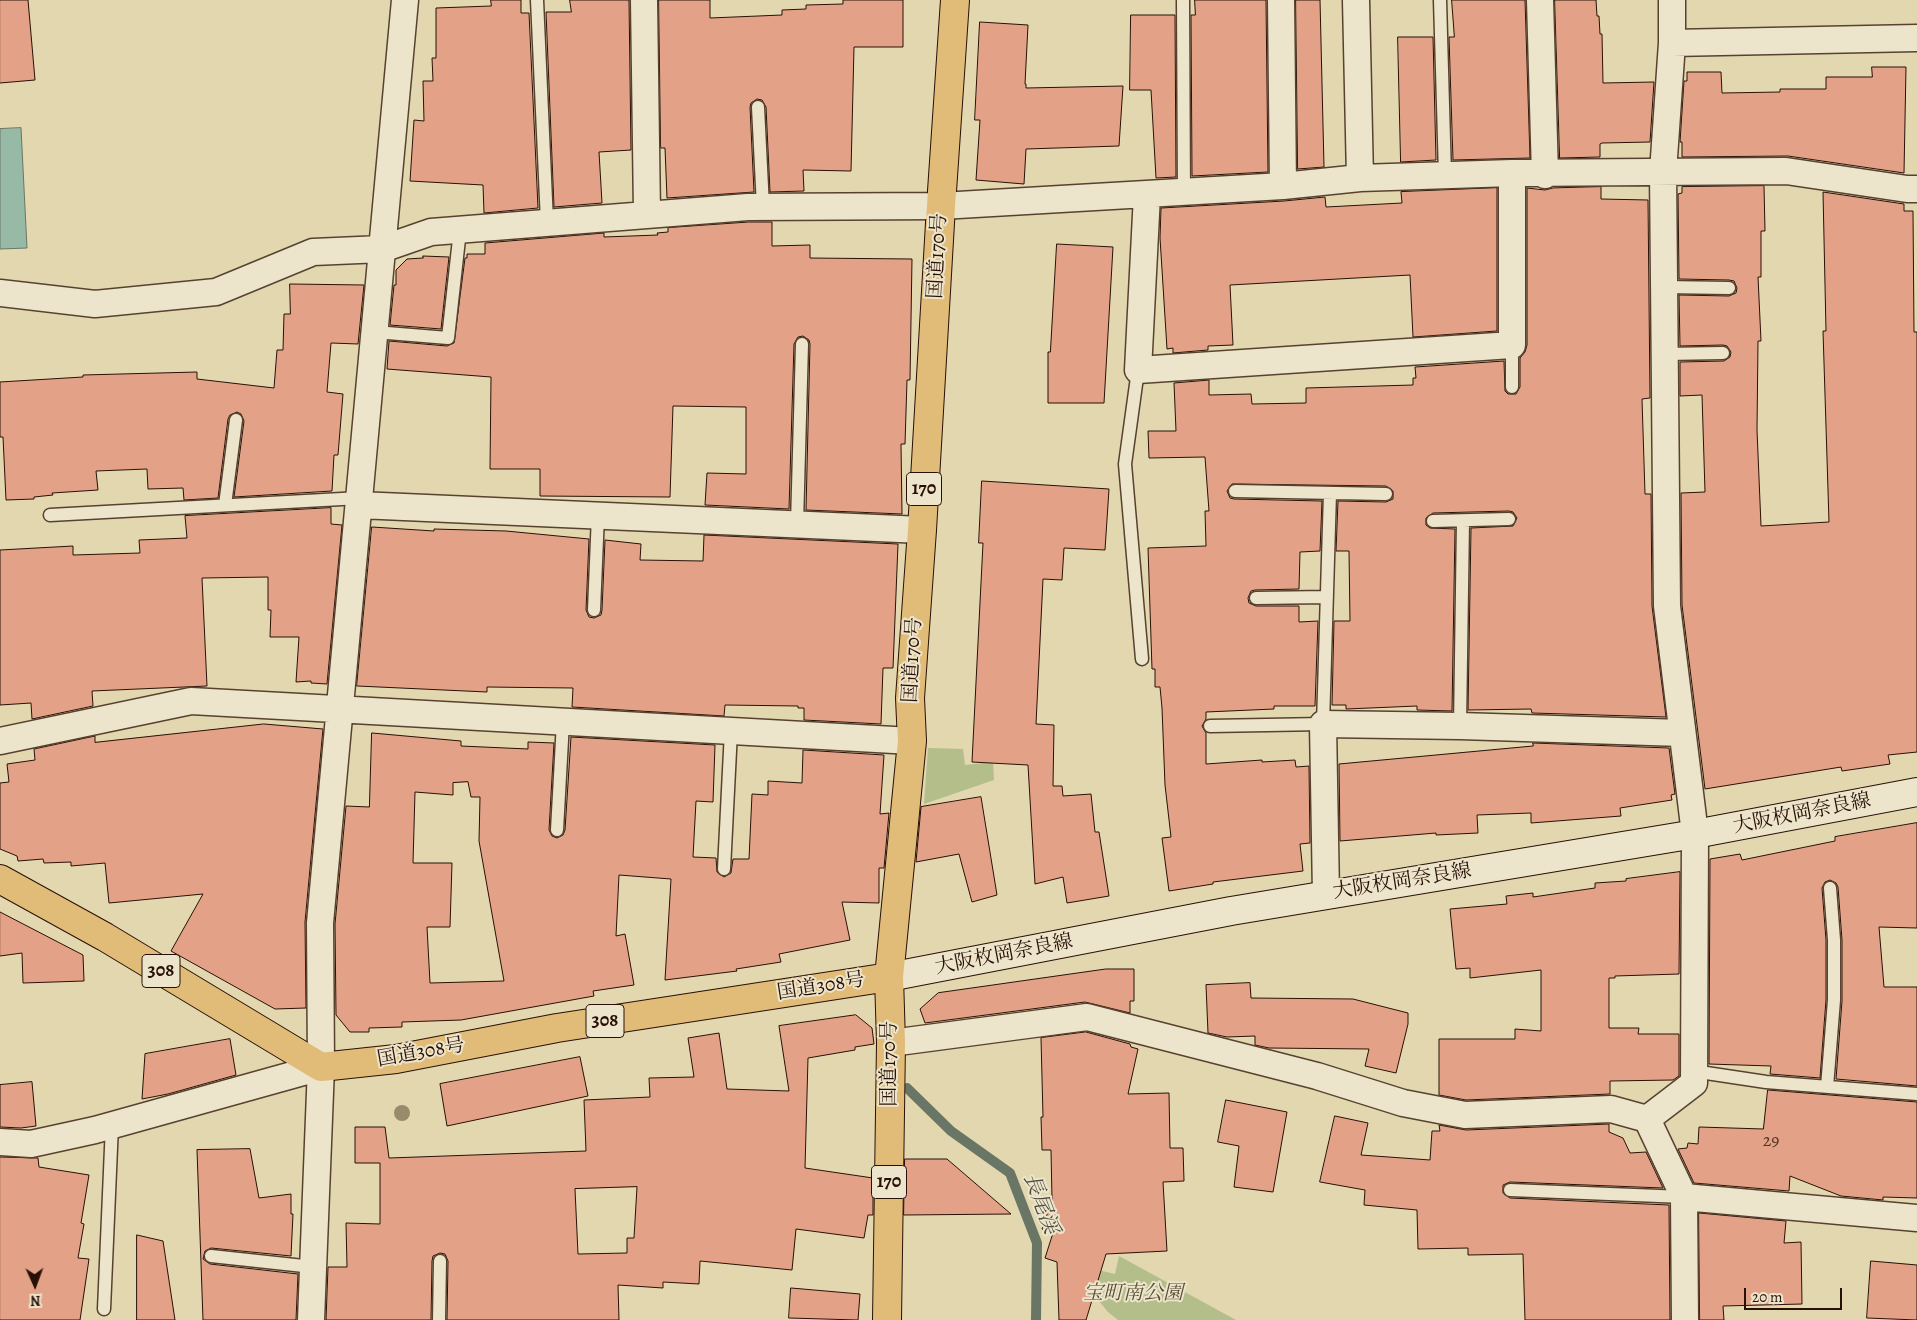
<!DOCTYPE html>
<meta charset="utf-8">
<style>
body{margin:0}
#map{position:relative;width:1917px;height:1320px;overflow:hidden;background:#e2d7af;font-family:Alegreya,serif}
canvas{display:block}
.north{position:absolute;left:10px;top:1260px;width:50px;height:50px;-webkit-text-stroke:4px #ece5cb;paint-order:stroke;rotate:178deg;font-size:14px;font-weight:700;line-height:20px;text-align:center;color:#291006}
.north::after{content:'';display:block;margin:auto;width:18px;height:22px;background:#291006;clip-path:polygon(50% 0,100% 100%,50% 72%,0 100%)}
.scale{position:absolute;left:1744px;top:1288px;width:98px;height:22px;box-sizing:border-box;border:2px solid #291006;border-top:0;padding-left:6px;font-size:15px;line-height:18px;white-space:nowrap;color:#291006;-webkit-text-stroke:4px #ece5cb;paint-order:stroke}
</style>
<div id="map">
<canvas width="1917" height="1320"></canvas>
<div class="north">N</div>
<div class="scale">20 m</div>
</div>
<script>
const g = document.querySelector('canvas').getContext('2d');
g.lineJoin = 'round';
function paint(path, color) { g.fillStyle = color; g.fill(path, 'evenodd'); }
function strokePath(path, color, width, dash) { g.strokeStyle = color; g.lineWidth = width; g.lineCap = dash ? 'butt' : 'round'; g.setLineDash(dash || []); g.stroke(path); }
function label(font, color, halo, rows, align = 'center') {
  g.font = font + ' Alegreya,"Noto Serif JP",serif'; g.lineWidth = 4; g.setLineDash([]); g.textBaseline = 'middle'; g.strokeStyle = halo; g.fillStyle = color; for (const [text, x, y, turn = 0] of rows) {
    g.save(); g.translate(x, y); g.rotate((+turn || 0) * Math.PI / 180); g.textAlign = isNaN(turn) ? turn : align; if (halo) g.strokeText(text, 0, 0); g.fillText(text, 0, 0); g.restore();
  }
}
paint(new Path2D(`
 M928 748 963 749 965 765 993 762 994 780 924 804Z
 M1119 1256 1236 1320H1118L1108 1312 1084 1283 1086 1267 1115 1274Z`), '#b3be8b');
const water = new Path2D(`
 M21 128 27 248 0 249V129Z`);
paint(water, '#96baa5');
strokePath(water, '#6a7665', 1);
strokePath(new Path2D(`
 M907 1088 951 1131 1010 1173 1037 1243 1036 1320`), '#6a7665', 10);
const building = new Path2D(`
 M0 0H28L35 80 0 83Z
 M491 0H521V13H529L538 208 484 213 483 185 410 181 414 120 424 121 423 81H433L432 58H436V8L491 6Z
 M570 0H629L631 150 599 152 602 203 554 207 546 12H571Z
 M659 0H710V18L782 15V10L806 9V5L843 4V0H903V47H854L851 171 803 170 804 191 770 192 766 107 762 100 757 99 751 103 750 107 754 192 667 198 665 148H661Z
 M1195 0H1266L1268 172 1192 176 1191 15H1195Z
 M1296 0H1320L1324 167 1298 169Z
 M1452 0H1525L1530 158 1453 160 1449 37H1454Z
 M1555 0H1596L1597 16H1599L1600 34H1602L1603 83 1654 82 1650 142 1602 143 1600 144V157L1560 158Z
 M1131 15H1175L1176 177 1156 178 1151 90H1130Z
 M980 22 1028 25 1025 84H1026V88L1123 86 1119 146 1026 149 1024 184 976 180 980 120H975Z
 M1398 37H1433L1436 160 1401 162Z
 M1872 67H1906L1904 173 1788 156 1682 157V142H1680L1684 81H1687V72H1721L1722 93 1780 92V89H1826V77H1872Z
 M1764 186 1765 231H1761V277H1758L1761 341H1758L1757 430 1761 526 1829 522 1823 331H1826L1823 192 1904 204V211H1913L1914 332H1917V752L1888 755 1890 764 1842 771 1841 767 1705 789 1682 605 1681 493 1705 492 1702 395 1680 396V362L1724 361 1730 357 1731 352 1727 346 1723 345 1680 346 1679 295 1729 296 1736 293 1737 288 1734 281 1729 280 1679 279 1678 194 1682 193V187Z
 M1601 187V199L1648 200 1650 398 1642 399 1645 494H1651L1652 606 1666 717 1532 713 1531 709 1468 710 1471 528 1513 526 1517 518 1513 512 1509 511 1433 513 1426 518V525L1430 528 1455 529 1452 711 1417 710V706L1346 709V705H1332L1334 621H1350L1349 551H1336L1338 501 1386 502 1393 499V491L1386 486 1232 484 1227 491 1230 498 1234 499 1322 501 1320 551 1300 552 1299 589 1255 590 1251 591 1248 598 1249 603 1256 606H1299V622L1318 621 1315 706H1274V709L1206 712V719L1202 726 1206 733V764L1262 760V762L1295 760 1296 767 1309 766 1310 843 1300 844 1303 871 1213 882V884L1169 891 1162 838 1171 837 1165 785 1162 708 1160 687H1155V669H1152L1148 548 1206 546 1205 511H1209L1205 457 1149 458 1148 431H1176L1174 383 1209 380V395L1251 394 1252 404 1306 403V388L1413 385V378H1416L1415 367 1504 361 1505 391 1508 394H1516L1520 387V358L1525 352 1527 345V188L1545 190 1553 188Z
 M1497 188V331L1413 337 1410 275 1230 285 1233 345 1208 346V350L1173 353V348L1167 349 1160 238 1161 208 1284 201 1325 197 1326 207 1402 203 1401 192Z
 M749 222H772V246L810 245V258L912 259 910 380H907L905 444H901L902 514 806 510 810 344 809 340 803 336 798 337 794 344 789 509 705 505 707 473 746 474V407L673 406 670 497 540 496V469H490L491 377 387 369 389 341 447 346 454 343 465 258H467V254H485V243L604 233V237L658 235 657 233 668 232V228Z
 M1057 244 1113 247 1104 403H1048V352H1050Z
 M423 256 449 257 441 329 390 325 394 285H396V270L407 259 423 258Z
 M290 284 364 285 358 344 331 343 327 392 343 394 338 455H334L332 491 234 497 244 421 241 414 237 412 230 415 228 419 218 498 184 500 183 488 148 489 147 469 96 471 98 490 52 493 53 495 34 497V499L6 500 3 437H0V382L83 377V375L197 372V379L274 388 277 350H283L284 314H290Z
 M982 481 1109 489 1105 550 1064 548 1062 580 1043 579 1036 724 1054 725 1053 786H1062L1063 796 1091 794 1095 832H1099L1109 896 1067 903 1063 877 1035 884 1028 765 972 762 983 543H979Z
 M331 508V524L342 525 327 684 311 683V681L296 682 299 637H270L271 610H268V577L202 578 207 686 92 691 93 706 32 719 31 703 0 705V550L73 546V555L140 553 139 540 187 538 185 516Z
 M372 527 434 531V529L506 531 589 539 586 610 589 617 594 618 601 615 602 610 605 540 641 544 640 560 703 561 704 535 898 544 893 668H883L881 724 804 720V708H798V706L725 705 724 716 572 707 573 688 487 687V692L357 686Z
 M264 724 323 729 305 922 306 1008 275 1009 171 951 203 894 109 903 105 863 71 866V862L44 863 43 859 18 861 17 856 0 849V783L9 782 7 764 35 760 34 749 95 736V742Z
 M372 733 461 741V746L528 749V742L554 743 549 830 552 836 557 838 563 835 565 830 571 737 715 745 713 802 696 801 693 857 716 858 717 872 724 877 731 873 733 859H749L752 794 768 795V781L802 783 803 750 884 755 880 814 889 813 884 868H879V903L842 902 850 940 779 954 781 962 736 969 737 971 665 980 671 879 619 875 616 936 625 934 634 985 593 991 594 996 461 1020 402 1022V1027L369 1028V1032H350L336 1015 335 924 346 806 369 807ZM468 782 471 797H480L479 841 504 981 430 983 427 927H450L452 863H413L415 792 453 795V783Z
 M1533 743 1669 748 1675 794 1671 795 1672 800 1620 808 1621 816 1531 823V813L1477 815 1478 833 1436 835V833L1340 841 1339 764 1533 746Z
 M981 797 997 895 972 902 959 854 916 862 921 807Z
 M1917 823V928L1879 927 1884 987H1917V1086L1836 1079 1842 1001V940L1838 887 1836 883 1830 880 1825 882 1822 888 1826 940V1000L1820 1078 1770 1074 1771 1066 1709 1064 1710 859 1740 854 1742 860 1835 841V837Z
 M1680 872 1679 974 1615 976V978H1609V1028H1639L1638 1034H1679V1076L1673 1080 1610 1081V1094L1466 1100 1439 1095V1039H1515V1029L1541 1031V970L1470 978V968L1456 969 1450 909 1507 904 1506 896 1533 893V897L1595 888V883L1626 881V879Z
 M0 912 83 955 84 981 23 983 22 953 0 956Z
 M1106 969H1134V1001H1130V1013L1085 1002 925 1023 920 1009 938 993Z
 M1250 983 1251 998 1353 999 1408 1013V1024L1396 1073 1365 1066 1369 1049 1269 1048 1255 1045V1036L1227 1037 1208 1033 1206 985Z
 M856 1015 872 1028 874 1044 855 1047V1050L808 1058 805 1168 873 1178V1215H868L864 1238 796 1229 792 1270 700 1261 699 1284 663 1282V1288L618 1285 619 1320H447L448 1261 445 1254 440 1253 433 1256 432 1261 431 1320H326L328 1267H347L346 1223 380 1224V1163H355V1127H385L389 1158 586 1151 584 1100 650 1097 649 1078 694 1077 688 1038 719 1033 727 1089 789 1091 779 1026ZM637 1187 634 1238H627V1253L578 1254 575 1189Z
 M1086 1032 1130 1044 1131 1047 1138 1049 1128 1094 1169 1093 1170 1148H1183L1184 1181 1163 1182 1167 1251 1106 1254 1086 1320H1059L1057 1262 1045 1258 1053 1233 1042 1229 1052 1200 1051 1150H1042L1041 1117H1043L1041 1038Z
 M230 1039 236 1075 168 1094 142 1099 145 1054Z
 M580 1057 588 1096 447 1126 440 1084Z
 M32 1082 36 1126 21 1128 0 1127V1085Z
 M1768 1090 1917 1102V1198L1883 1197V1200L1841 1196 1790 1176 1789 1191 1694 1183 1678 1149 1687 1148 1688 1143 1698 1144 1699 1127 1763 1129Z
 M1226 1100 1287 1112 1273 1192 1234 1187 1239 1146 1218 1142Z
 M1335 1116 1368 1123 1361 1155 1430 1160 1432 1131H1440L1439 1125 1466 1130 1609 1124V1132L1623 1138 1630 1153 1646 1152 1663 1188 1510 1182 1503 1185V1193L1510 1198 1669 1205 1670 1320H1525L1523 1254 1468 1255V1248L1418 1249 1417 1210 1364 1205 1365 1190 1320 1182Z
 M250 1149 259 1198 291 1194V1214H293L291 1256 211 1248 205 1251 203 1259 210 1264 298 1274 296 1320H203L197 1150Z
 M0 1157 38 1158 39 1167 89 1175 81 1223 84 1224 78 1258 89 1259 80 1320H0Z
 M905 1159H947L1011 1214 904 1215Z
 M1699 1213 1786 1221 1784 1243 1801 1242 1802 1304 1723 1306 1724 1320H1700Z
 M137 1235 163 1241 175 1320H137Z
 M1871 1261 1917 1265V1320L1867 1318Z
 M791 1288 860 1294 858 1320 789 1318Z`);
paint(building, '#e3a288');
strokePath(building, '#291006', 1);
const lane = new Path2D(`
 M537 0 547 222
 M1183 0 1184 193
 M1440 0 1445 175
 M758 107 763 207
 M1664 287 1729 288
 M375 332 448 338 460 230
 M1512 345V387
 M1665 354 1723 353
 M1138 370 1125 464 1142 659
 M1235 491 1386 494
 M225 505 236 420
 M50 515 360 498
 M1433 521 1509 519
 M797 524 802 344
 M1256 598 1327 597
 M594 610 598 515
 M1210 726 1323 724 1330 493
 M1460 726 1463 521
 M557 830 563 722
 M724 869 731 731
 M1693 1071 1766 1082 1917 1094
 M1827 1087 1834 1000V940L1830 888
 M1510 1190 1684 1197
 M211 1256 313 1267
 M104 1309 112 1125
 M439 1320 440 1261`);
const street = new Path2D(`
 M644 0 647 214
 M1281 0 1283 186
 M1356 0 1360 178
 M1540 0 1545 175
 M1672 43 1917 38
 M1147 195 1138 370 1512 345V173
 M0 293 95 304 216 292 313 252 382 249 431 232 748 207 941 206 1283 186 1360 178 1512 173 1786 171 1907 189H1917
 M359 505 922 530
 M0 741 191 701 912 741
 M1326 895 1323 724 1460 726 1682 733
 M891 1043 1087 1017 1317 1076 1403 1103 1465 1115 1611 1109 1647 1119 1684 1197 1685 1320
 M1647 1119 1694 1083 1695 834 1667 606 1663 172 1672 43V0
 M0 1142 31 1144 95 1130 321 1067
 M1684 1197 1917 1218
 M311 1320 321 1067 320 923 405 0`);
const secondary = new Path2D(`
 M889 977 1231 911 1695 834 1917 792`);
const highway = new Path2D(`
 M0 879 105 937 321 1067 396 1059 557 1028 889 977
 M887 1320 891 1043 889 977 912 741 910 698 922 530 941 206 955 0`);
strokePath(lane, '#574230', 15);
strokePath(street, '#574230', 29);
strokePath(secondary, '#291006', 30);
strokePath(highway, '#291006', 30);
strokePath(lane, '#ece5cb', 12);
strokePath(street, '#ece5cb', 26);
strokePath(secondary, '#ece5cb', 28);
strokePath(highway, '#e1bc78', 28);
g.fillStyle = '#978b6c';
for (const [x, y] of [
 [402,1113]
]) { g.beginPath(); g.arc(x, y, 8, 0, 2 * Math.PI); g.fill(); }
label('18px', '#583426', null, [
 ["29",1771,1142]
]);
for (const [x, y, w] of [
 [924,489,35],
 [161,971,38],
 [605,1021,38],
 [889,1182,35]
]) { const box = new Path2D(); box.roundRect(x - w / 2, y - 16.5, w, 33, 4); g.fillStyle = '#ece5cb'; g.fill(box); strokePath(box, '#291006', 1); }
label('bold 19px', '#291006', null, [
 ["170",924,489],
 ["308",161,971],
 ["308",605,1021],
 ["170",889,1182]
]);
label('20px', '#291006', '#ece5cb', [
 ["国道170号",938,256,-87],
 ["国道170号",913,660,-87],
 ["大阪枚岡奈良線",1802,814,-11],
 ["大阪枚岡奈良線",1402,882,-9],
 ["大阪枚岡奈良線",1004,955,-11],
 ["国道308号",821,987,-9],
 ["国道308号",421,1053,-10],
 ["国道170号",890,1064,-90]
]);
label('italic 20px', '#594d35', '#ece5cb', [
 ["宝町南公園",1133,1294]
]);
label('italic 21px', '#4f4c3e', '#ece5cb', [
 ["長尾渓",1040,1204,69]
]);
</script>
